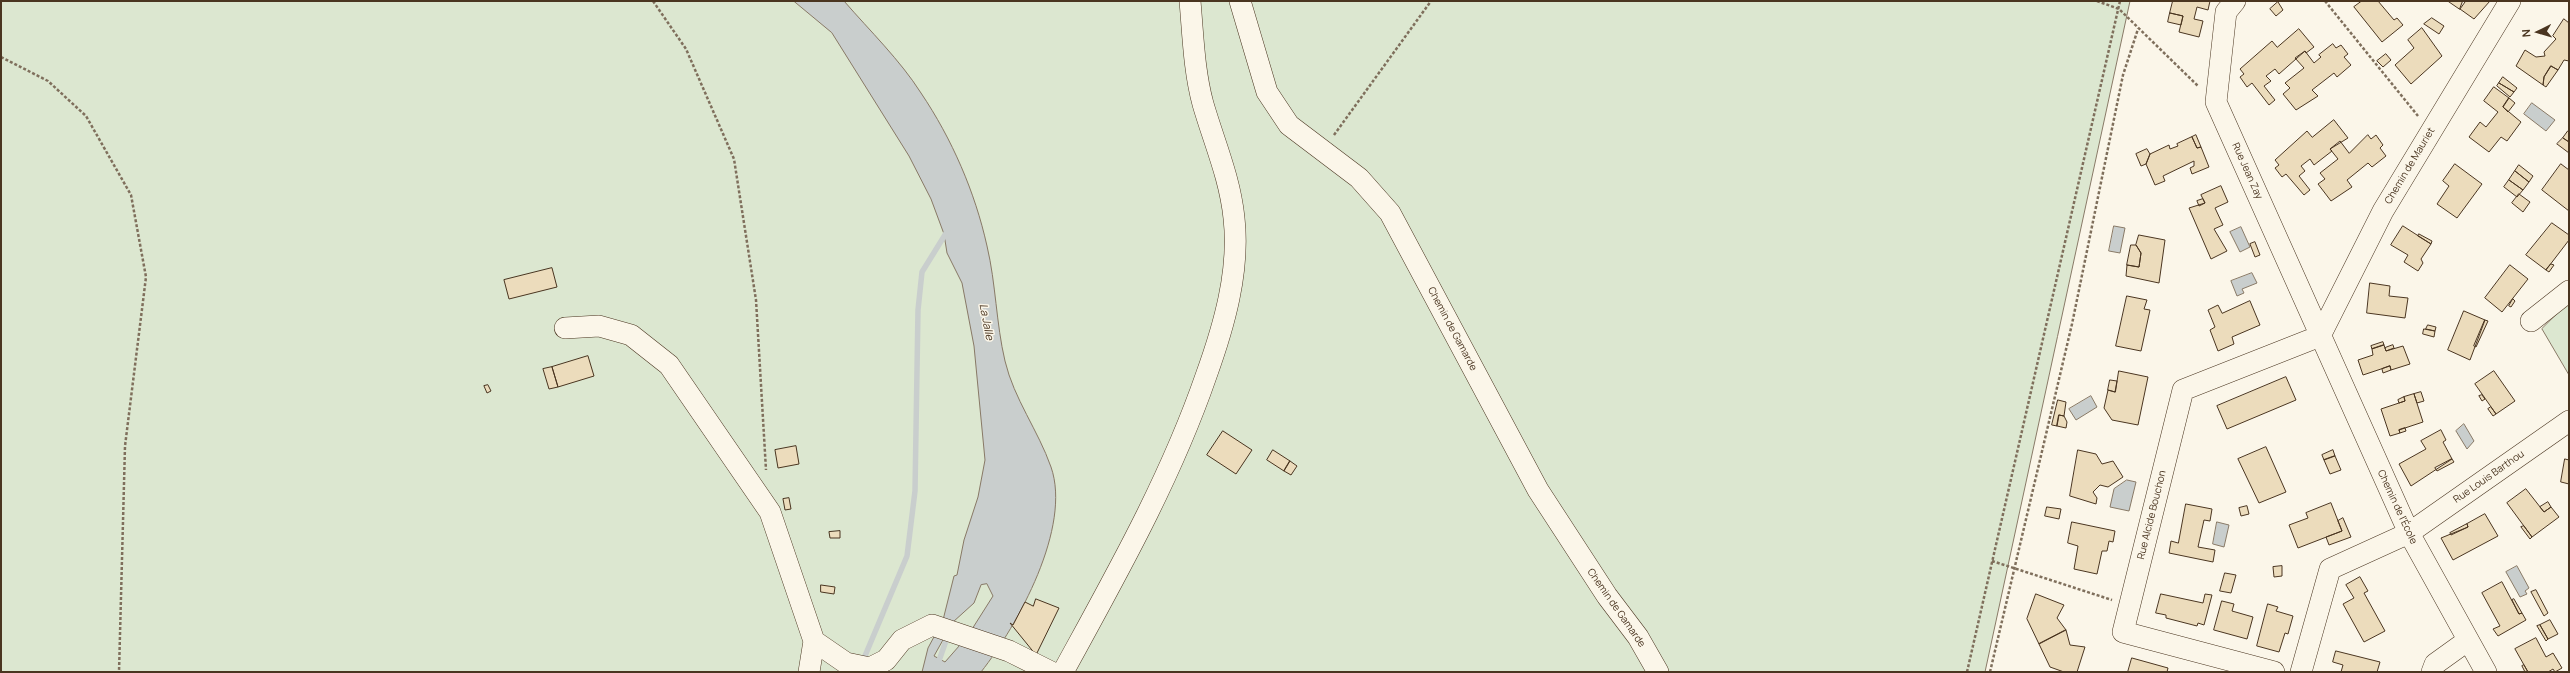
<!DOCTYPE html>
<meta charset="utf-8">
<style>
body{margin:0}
#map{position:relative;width:2570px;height:673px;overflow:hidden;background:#fbf6e9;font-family:Manrope,sans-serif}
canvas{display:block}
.frame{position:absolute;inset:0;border:2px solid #4a3520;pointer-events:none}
.north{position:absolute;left:2518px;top:12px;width:40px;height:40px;-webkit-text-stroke:3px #fbf6e9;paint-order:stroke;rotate:265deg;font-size:11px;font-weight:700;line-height:16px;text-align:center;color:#4a3520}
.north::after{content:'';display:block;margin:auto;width:14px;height:18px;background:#4a3520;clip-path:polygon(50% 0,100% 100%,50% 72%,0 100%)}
</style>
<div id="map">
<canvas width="2570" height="673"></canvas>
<div class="frame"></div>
<div class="north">N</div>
</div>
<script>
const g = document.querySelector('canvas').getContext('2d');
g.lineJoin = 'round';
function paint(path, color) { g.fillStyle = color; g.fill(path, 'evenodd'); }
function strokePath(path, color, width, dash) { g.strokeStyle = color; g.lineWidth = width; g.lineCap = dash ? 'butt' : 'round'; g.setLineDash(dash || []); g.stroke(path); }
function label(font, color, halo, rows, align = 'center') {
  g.font = font + ' Manrope,sans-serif'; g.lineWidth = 3; g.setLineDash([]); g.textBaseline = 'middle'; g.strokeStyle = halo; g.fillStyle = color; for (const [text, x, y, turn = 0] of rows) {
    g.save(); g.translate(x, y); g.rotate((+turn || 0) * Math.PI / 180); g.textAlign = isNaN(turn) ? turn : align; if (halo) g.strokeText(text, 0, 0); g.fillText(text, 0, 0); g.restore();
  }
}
const green = new Path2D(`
 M1 1H2130L1985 672H1Z
 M2569 302V375L2542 329Z`);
paint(green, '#dce7d0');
strokePath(green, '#887966', 1);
const water = new Path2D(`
 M794 1H844C870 31 900 60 921 93 952 139 975 192 987 246 996 284 996 323 1005 361 1014 399 1038 430 1051 467 1072 527 1018 625 981 672H922L928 648 943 620 954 576 957 575 964 540 978 497 985 460 974 346 962 283 947 253 944 234 931 199 909 156 832 33ZM987 584 993 596 967 637 945 662 934 656 953 622 974 603 981 585Z
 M2532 103 2555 120 2546 131 2524 114Z
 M2114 226 2125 228 2120 253 2109 251Z
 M2241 227 2250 247 2240 252 2230 232Z
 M2252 273 2257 283 2242 289 2244 293 2237 296 2231 281Z
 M2091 396 2097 407 2076 420 2069 409Z
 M2464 424 2474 441 2467 449 2456 431Z
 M2127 480 2136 482 2129 511 2110 507 2114 489Z
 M2217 522 2229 525 2224 547 2213 544Z
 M2517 566 2529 588 2525 591 2527 594 2520 597 2506 572Z`);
paint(water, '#c9cecd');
strokePath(water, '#887966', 1);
strokePath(new Path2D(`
 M862 663 907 556 915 491 918 310 922 272 948 230
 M935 672 948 635`), '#c9cecd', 5.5);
const building = new Path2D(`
 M2173 1H2210L2208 10 2197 7 2194 19 2203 21 2199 37 2179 32 2183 16 2170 13Z
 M2362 1H2378L2394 20 2397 18 2403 25 2382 42 2354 7Z
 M2448 1H2463L2465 2 2460 9Z
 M2463 1H2490L2474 19 2460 9Z
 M2278 2 2283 10 2276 16 2270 9Z
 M2170 13 2183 16 2181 25 2168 22Z
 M2432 18 2444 26 2439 34 2424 24Z
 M2564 19 2569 23V61L2564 60 2558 70 2551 66 2544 77 2543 85 2516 66 2525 50 2536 57 2545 56 2544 52 2556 39 2553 36Z
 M2422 28 2442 56 2411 84 2395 65 2414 48 2408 40Z
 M2299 29 2314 47 2306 53 2305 51 2279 74 2275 69 2266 76 2271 81 2264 86 2275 100 2269 105 2252 83 2247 87 2240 77 2244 74 2240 69 2272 41 2277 47Z
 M2333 44 2336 48 2341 45 2348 54 2344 57 2351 65 2337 77 2334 73 2312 90 2318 96 2296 110 2283 94 2290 88 2285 83 2304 68 2295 58 2305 51 2314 63 2321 57 2319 55Z
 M2386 54 2391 60 2383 67 2377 61Z
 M2551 66 2558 70 2546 87 2543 85 2544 77Z
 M2503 77 2517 88 2514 92 2499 83Z
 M2499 83 2514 92 2510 97 2497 86Z
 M2494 87 2509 98 2503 107 2521 122 2507 141 2501 137 2489 152 2469 137 2480 122 2486 127 2498 112 2484 101Z
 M2509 98 2515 103 2508 112 2503 107Z
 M2334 120 2348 138 2330 149 2332 151 2314 165 2310 159 2301 166 2305 171 2299 176 2310 190 2304 195 2286 174 2282 177 2275 168 2279 165 2275 160 2307 131 2312 137Z
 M2568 131H2569V142L2563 138Z
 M2196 135 2201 147 2197 148 2192 137Z
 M2368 135 2371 139 2376 135 2383 145 2380 148 2386 156 2372 167 2368 163 2347 180 2352 187 2331 201 2318 184 2325 179 2320 173 2338 159 2330 149 2340 141 2349 153Z
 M2192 137 2197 148 2201 147 2209 167 2192 174 2190 168 2194 166V161L2163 176 2165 181 2155 185 2146 164 2150 154 2169 145 2170 149 2178 146 2177 144Z
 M2563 138 2569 142V153L2557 144Z
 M2147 149 2150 154 2146 164 2141 166 2136 154Z
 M2455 164 2482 184 2457 218 2437 204 2449 186 2443 181Z
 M2561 164 2569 170V211L2542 190Z
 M2519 165 2533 176 2529 182 2515 171Z
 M2515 171 2529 182 2523 190 2509 180Z
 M2509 180 2523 190 2517 197 2504 187Z
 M2221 186 2228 202 2215 208 2223 225 2214 229 2227 251 2211 259 2189 208 2205 203 2201 195Z
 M2519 194 2530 202 2523 212 2512 203Z
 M2203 199 2205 203 2199 206 2197 201Z
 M2552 223 2569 235V240L2546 270 2526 255Z
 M2403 226 2431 244 2421 259 2423 263 2418 271 2404 262 2408 255 2391 245Z
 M2419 234 2432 241 2431 244 2418 236Z
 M2139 235 2165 240 2159 283 2126 276 2127 265 2139 267 2141 253 2136 245Z
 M2255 242 2260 255 2255 257 2250 244Z
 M2131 245H2136L2141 253 2139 267 2127 265Z
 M2551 264 2554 265 2549 272 2546 270Z
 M2510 265 2528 279 2502 312 2485 298Z
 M552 268 557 287 509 299 504 280Z
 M2370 283 2390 286 2389 296 2408 298 2405 318 2367 313Z
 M2127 296 2147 300 2144 309 2150 310 2141 351 2116 346Z
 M2513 299 2515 301 2511 307 2509 306Z
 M2250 301 2260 325 2232 337 2234 344 2218 351 2210 330 2215 327 2208 310 2218 305 2222 313Z
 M2464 311 2485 320 2470 360 2448 350Z
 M2485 320 2488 321 2476 347 2474 346Z
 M2428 325 2436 327 2435 331 2426 329Z
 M2424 329 2435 331 2434 337 2423 334Z
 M2383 342 2384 345 2372 349 2371 346Z
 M2384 345 2386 351 2403 346 2410 364 2391 370 2390 366 2363 375 2358 360 2373 355 2372 349Z
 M2393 345 2394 348 2386 351 2385 348Z
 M588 356 594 376 558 387 552 367Z
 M2390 366 2391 370 2383 373 2382 369Z
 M552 367 558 387 549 389 543 369Z
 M2119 371 2148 377 2138 425 2112 420 2104 408 2108 390 2115 392Z
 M2494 371 2515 401 2496 414 2475 384Z
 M2286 377 2296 400 2227 429 2217 406Z
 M2110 380 2117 381 2115 392 2108 390Z
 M488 385 491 391 487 393 484 386Z
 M2421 392 2424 401 2417 403 2414 394Z
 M2414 394 2423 422 2399 430 2400 433 2390 436 2381 409 2405 401 2404 397Z
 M2482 395 2485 399 2482 401 2479 396Z
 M2404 397 2405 401 2399 403 2398 400Z
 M2058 400 2066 402 2064 416 2059 415 2057 426 2052 425Z
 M2491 407 2496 414 2493 416 2488 409Z
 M2059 415 2064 416 2067 422 2066 428 2057 426Z
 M2405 428 2406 431 2400 433 2399 430Z
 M2441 430 2446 440 2443 442 2452 459 2411 486 2399 464 2426 449 2421 441Z
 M1223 431 1252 450 1236 474 1207 455Z
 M796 446 799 464 778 468 775 450Z
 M2266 447 2286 492 2259 503 2238 459Z
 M1273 450 1290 461 1284 471 1267 460Z
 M2078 450 2096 454 2102 464 2113 461 2123 477 2108 487 2100 485 2093 492 2097 498 2096 504 2070 496Z
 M2333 450 2335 456 2324 460 2322 455Z
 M2335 456 2341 470 2330 474 2324 460Z
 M2452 459 2454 462 2437 471 2435 468Z
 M2565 459 2569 460V484L2561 482Z
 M1290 461 1297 466 1291 475 1284 471Z
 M2526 489 2544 512 2551 507 2559 517 2532 537 2507 503Z
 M789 498 791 509 785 510 783 499Z
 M2548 502 2551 507 2544 512 2540 507Z
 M2331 503 2342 531 2298 548 2289 525 2308 518 2306 513Z
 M2186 504 2212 509 2210 521 2204 520 2198 547 2215 550 2213 562 2169 553 2171 541 2178 543Z
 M2247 506 2249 514 2241 516 2239 508Z
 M2047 507 2061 509 2059 519 2045 516Z
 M2485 514 2498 536 2453 560 2441 538 2468 527 2467 524Z
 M2343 518 2351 537 2329 545 2326 537 2342 531 2338 521Z
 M2072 522 2115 531 2113 542 2109 541 2107 551H2102L2097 574 2074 569 2078 546 2068 543Z
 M2467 524 2468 527 2451 535 2450 533Z
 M2524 526 2532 537 2530 539 2521 527Z
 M840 531V538H830L829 532Z
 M2282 566V576L2274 577 2273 567Z
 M2225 573 2236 575 2231 593 2220 591Z
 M2360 577 2368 591 2364 593 2385 631 2364 642 2343 604 2354 598 2346 585Z
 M2502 582 2519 614 2522 613 2526 620 2498 636 2493 629 2500 626 2482 593Z
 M821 585 835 587 834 594 821 592Z
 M2536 590 2548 613 2544 616 2531 592Z
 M2036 594 2064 605 2057 618 2066 630 2039 644 2027 619Z
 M2161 594 2203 603 2205 594 2212 595 2204 625 2198 623 2197 626 2166 618V615L2156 613Z
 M1036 599 1059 608 1036 655 1010 623 1013 625 1025 602 1033 606Z
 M2514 599 2522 613 2519 614 2512 600Z
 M2222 601 2234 604 2232 611 2253 617 2247 639 2214 630Z
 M2268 604 2278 607 2276 611 2293 616 2288 634 2285 633 2279 652 2257 646Z
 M2550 620 2558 634 2548 639 2540 625Z
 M2540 625 2548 639 2546 641 2537 626Z
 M2066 630 2070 645 2085 647 2077 672H2064L2050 667 2039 644Z
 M2536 638 2546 657 2553 653 2562 668 2555 672 2553 669 2548 672H2528L2515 649Z
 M2336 651 2380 662 2377 672H2341L2343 665 2333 662Z
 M2132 658 2168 668 2167 672H2128Z
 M2524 665 2528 672H2525L2522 666Z`);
paint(building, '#ecdcbc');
strokePath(building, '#4a3520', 1);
const minor = new Path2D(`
 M1240 1 1267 92 1289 125 1359 178 1390 213 1538 490 1607 596 1638 637 1658 672
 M2235 1 2226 12 2216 102 2409 533 2486 672
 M2531 321 2569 291
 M565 328 599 326 631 335 669 365 770 512 814 641 846 663 870 668 886 660 902 640 932 625 1009 651 1051 672
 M2320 336 2383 211 2510 1
 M809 672 814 641
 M1063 672C1116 575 1170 480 1206 376 1224 326 1240 271 1234 218 1230 178 1214 142 1203 104 1194 71 1193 35 1190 1
 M2274 672 2123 632 2183 390 2320 336
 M2301 672 2330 569 2409 533 2569 421
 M2432 672 2435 664 2467 641`);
strokePath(minor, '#4a3520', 22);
strokePath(new Path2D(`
 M653 1 686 49 734 159 756 300 766 470
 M2097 1 2119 9 2198 86
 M2325 1 2418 116
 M1 57 48 81 86 116 131 195 146 277 125 446 119 672
 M1334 135 1431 1
 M1992 561 2112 600
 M1967 672 2120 1
 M1990 672 2072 324 2123 75 2138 29`), '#7f6f5c', 2.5, [3, 2]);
strokePath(minor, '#fbf6e9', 21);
label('10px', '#4a3520', '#fbf6e9', [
 ["Chemin de Mauriet",2410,166,-59],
 ["Rue Jean Zay",2247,171,66],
 ["Chemin de Gamarde",1452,329,62],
 ["Rue Louis Barthou",2489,477,-35],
 ["Chemin de l'École",2397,507,65],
 ["Rue Alcide Bouchon",2152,515,-76],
 ["Chemin de Gamarde",1616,608,55]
]);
label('italic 11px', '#4a3520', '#fbf6e9', [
 ["La Jalle",986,322,79]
]);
</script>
